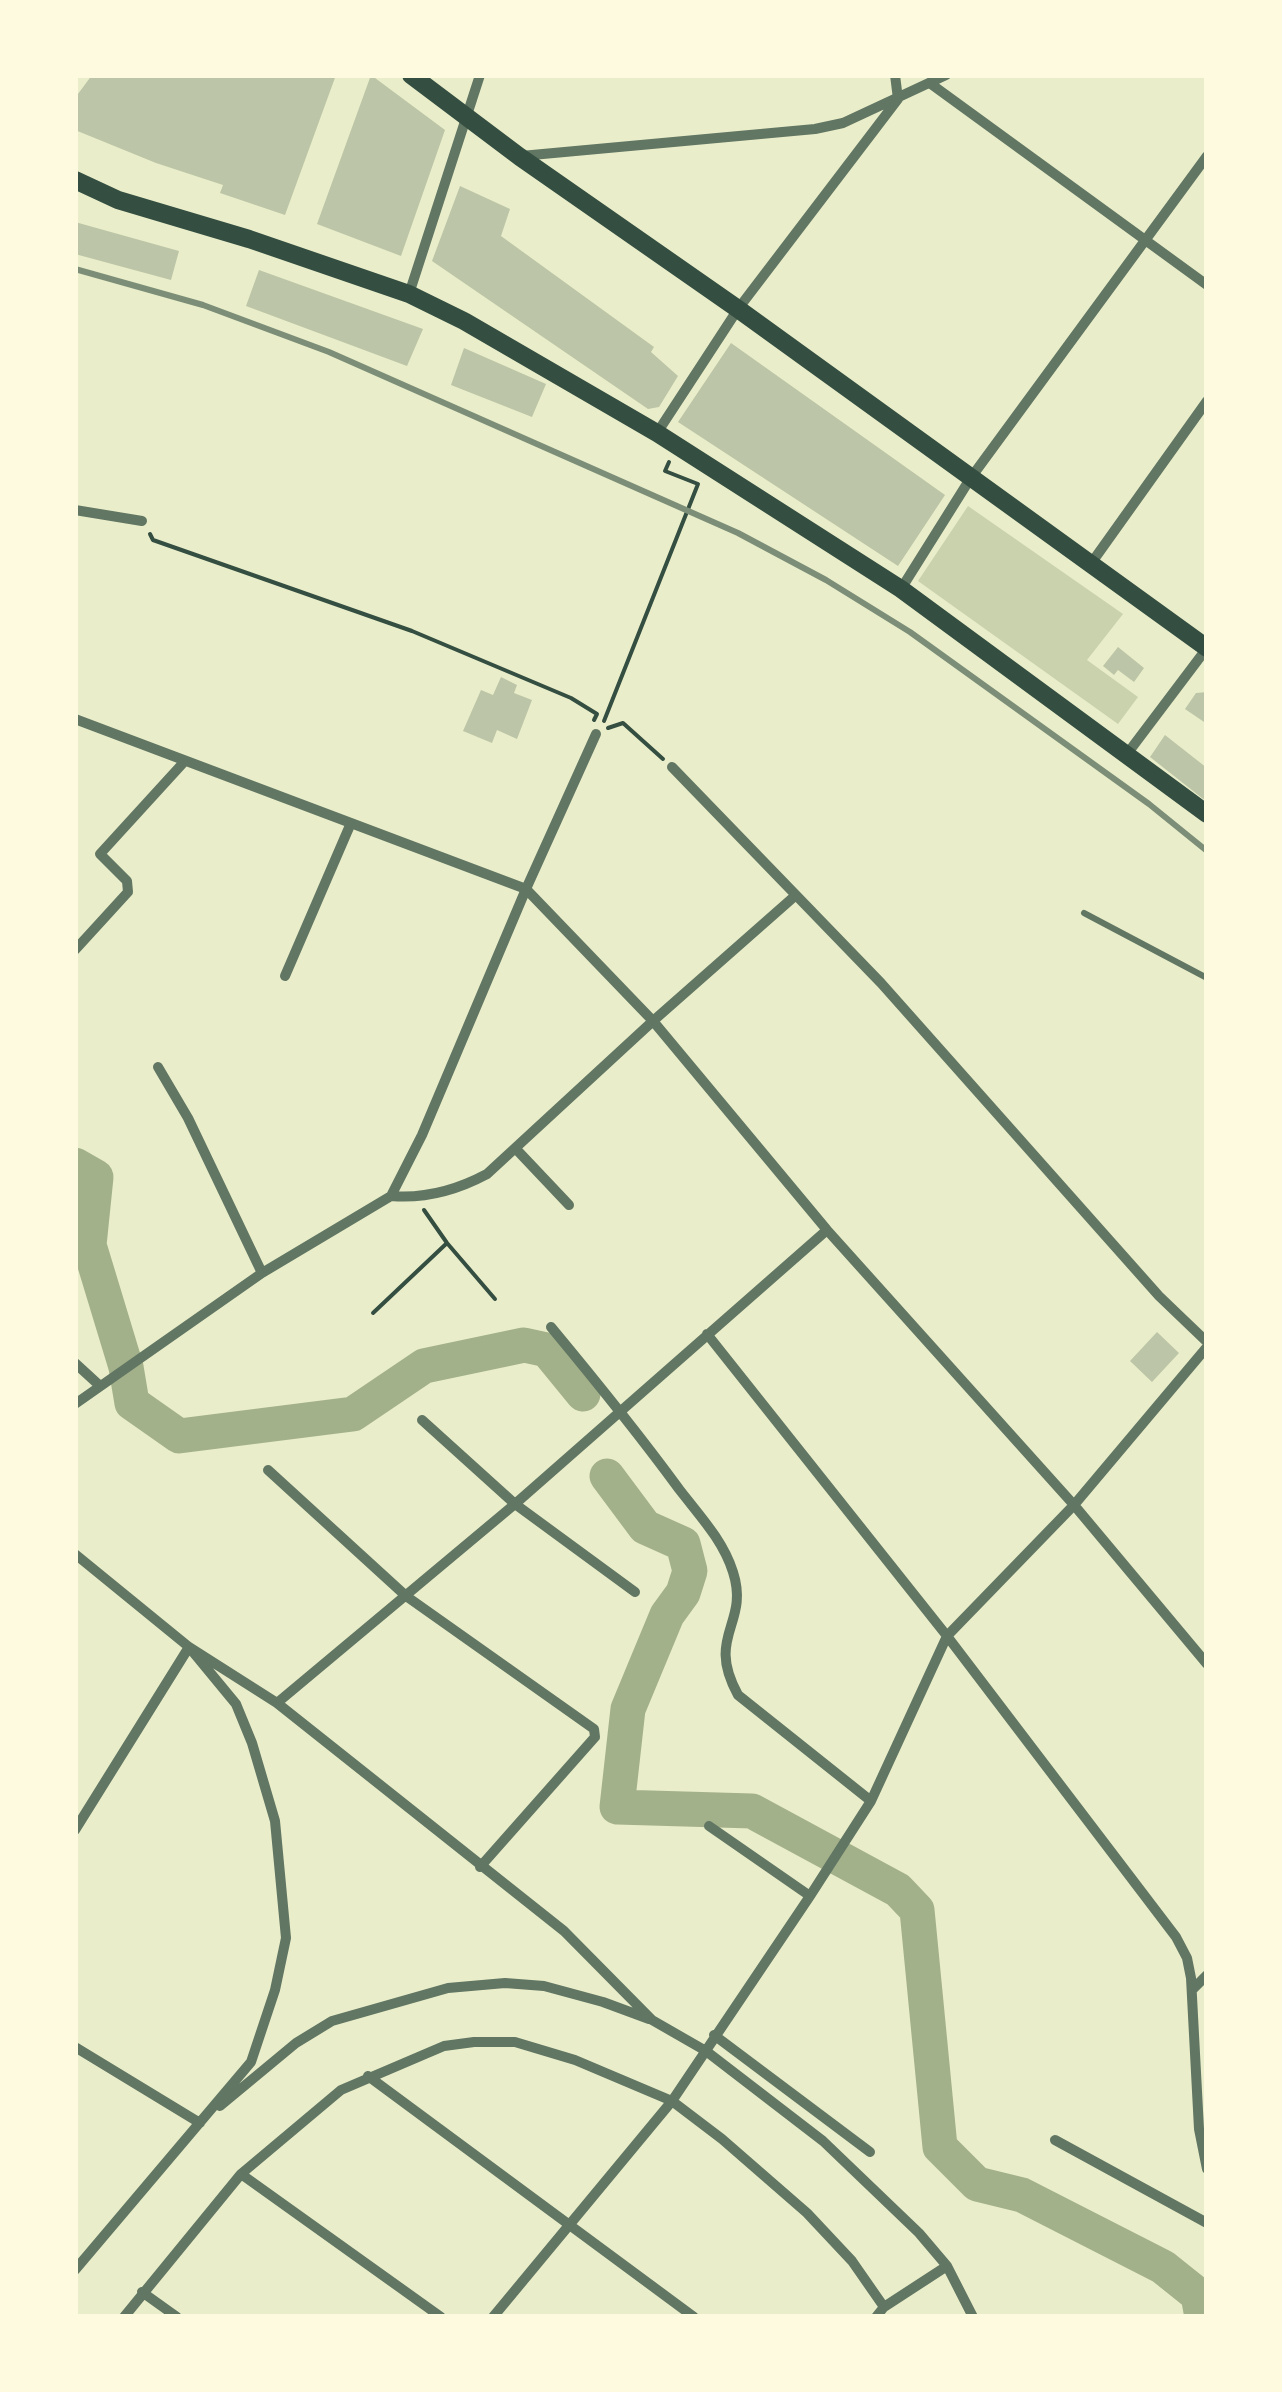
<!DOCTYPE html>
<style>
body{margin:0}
#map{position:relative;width:1282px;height:2392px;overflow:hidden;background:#e9edc9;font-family:"Crimson Pro",serif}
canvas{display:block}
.frame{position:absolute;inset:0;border:78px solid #fefae0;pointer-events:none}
</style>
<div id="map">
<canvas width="1282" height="2392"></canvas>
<div class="frame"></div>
</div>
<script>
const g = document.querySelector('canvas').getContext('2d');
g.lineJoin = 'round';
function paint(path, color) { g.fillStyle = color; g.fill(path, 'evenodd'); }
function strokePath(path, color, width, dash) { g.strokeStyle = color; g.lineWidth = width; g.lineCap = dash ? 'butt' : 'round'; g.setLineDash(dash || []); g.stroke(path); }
paint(new Path2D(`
 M968 506 1123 614 1087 660 1138 697 1118 724 918 581Z`), '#cad2ad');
strokePath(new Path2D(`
 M75 1165 96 1177 89 1245 126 1367 132 1403 179 1436 353 1414 424 1366 524 1345 547 1350 583 1394
 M607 1476 645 1527 683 1544 690 1571 683 1593 667 1615 628 1709 617 1807 752 1811 898 1890 917 1910 940 2147 977 2184 1022 2195 1163 2267 1198 2295 1202 2317`), '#a3b18a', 35);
paint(new Path2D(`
 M92 75H336L285 215 220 193 223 185 156 163 75 130V98Z
 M371 75 445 130 401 256 317 224Z
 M460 186 510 209 501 236 654 347 651 352 678 376 659 407 648 409 432 261Z
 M75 222 179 251 171 280 75 254Z
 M259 270 423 329 407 366 246 306Z
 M731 343 945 495 898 566 678 422Z
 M464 348 546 384 532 417 451 385Z
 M1118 647 1144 668 1134 682 1118 670 1114 675 1103 666Z
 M501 677 517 685 514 693 532 700 517 739 497 730 492 743 463 731 481 690 493 695Z
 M1207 692V724L1185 709 1196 693Z
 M1165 735 1207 768V802L1150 757Z
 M1157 1332 1179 1353 1152 1382 1130 1361Z`), '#bcc5a7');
strokePath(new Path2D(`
 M150 534 153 540 412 631 571 698 597 714 594 720
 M604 721 698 484 665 471 669 462
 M608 728 623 723 663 759
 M424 1210 447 1243 495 1299
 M373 1313 447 1243`), '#344e41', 4);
strokePath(new Path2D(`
 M1084 913 1207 978`), '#617663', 6);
strokePath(new Path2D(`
 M931 84 1207 285
 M521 156 815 129 843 123 946 75
 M409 294 480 75
 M657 433 738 309 898 99 895 75
 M75 510 142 521
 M1090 565 1207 401
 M901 589 970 479 1207 156
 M75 719 526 889 653 1021 827 1230 1074 1505 1207 1664
 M1127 754 1207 648
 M672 767 881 983 1159 1296 1207 1342
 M75 950 128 892 127 881 100 854 184 762
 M285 976 351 823
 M158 1067 188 1118 262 1273
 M516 1149 569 1205
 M391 1196C425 1199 457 1190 487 1174L653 1021 796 895
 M551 1327C595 1380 638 1433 679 1489 699 1515 723 1540 733 1572 750 1625 705 1635 738 1695L871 1801
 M707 1334 947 1636 1176 1937 1187 1958 1191 1978 1199 2129 1207 2169
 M75 1363 99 1385
 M75 1404 262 1273 391 1196 422 1135 526 889 596 734
 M422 1420 515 1504 635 1592
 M268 1470 406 1596 594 1729 595 1737 480 1867
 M75 1554 189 1647 277 1703 564 1931 652 2020 706 2051 823 2141 919 2233 947 2266 973 2317
 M277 1703 515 1504 827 1230
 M709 1826 810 1896
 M75 1830 189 1647 236 1704 252 1743 275 1821 286 1938 275 1990 251 2062 75 2270
 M1192 1990 1207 1975
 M714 2035 870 2152
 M75 2047 200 2123
 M368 2076 694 2317
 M220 2106 296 2043 332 2021 448 1988 505 1983 544 1986 603 2002 649 2019
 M1055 2140 1207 2223
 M241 2174 441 2317
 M142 2292 177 2317
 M124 2317 241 2174 341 2090 444 2046 474 2042H515L575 2060 672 2101 722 2139 807 2213 852 2261 884 2307
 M493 2317 672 2101 810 1896 871 1801 947 1636 1074 1505 1207 1347
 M876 2317 884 2307 947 2266`), '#617663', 10);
strokePath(new Path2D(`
 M411 75 520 157 738 309 1207 648
 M75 180 118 200 249 239 409 294 464 321 657 433 901 589 1207 814`), '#344e41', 18);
strokePath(new Path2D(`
 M75 269 203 305 329 352 738 533 826 580 910 632 1149 804 1207 851`), '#7c8e77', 6);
</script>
